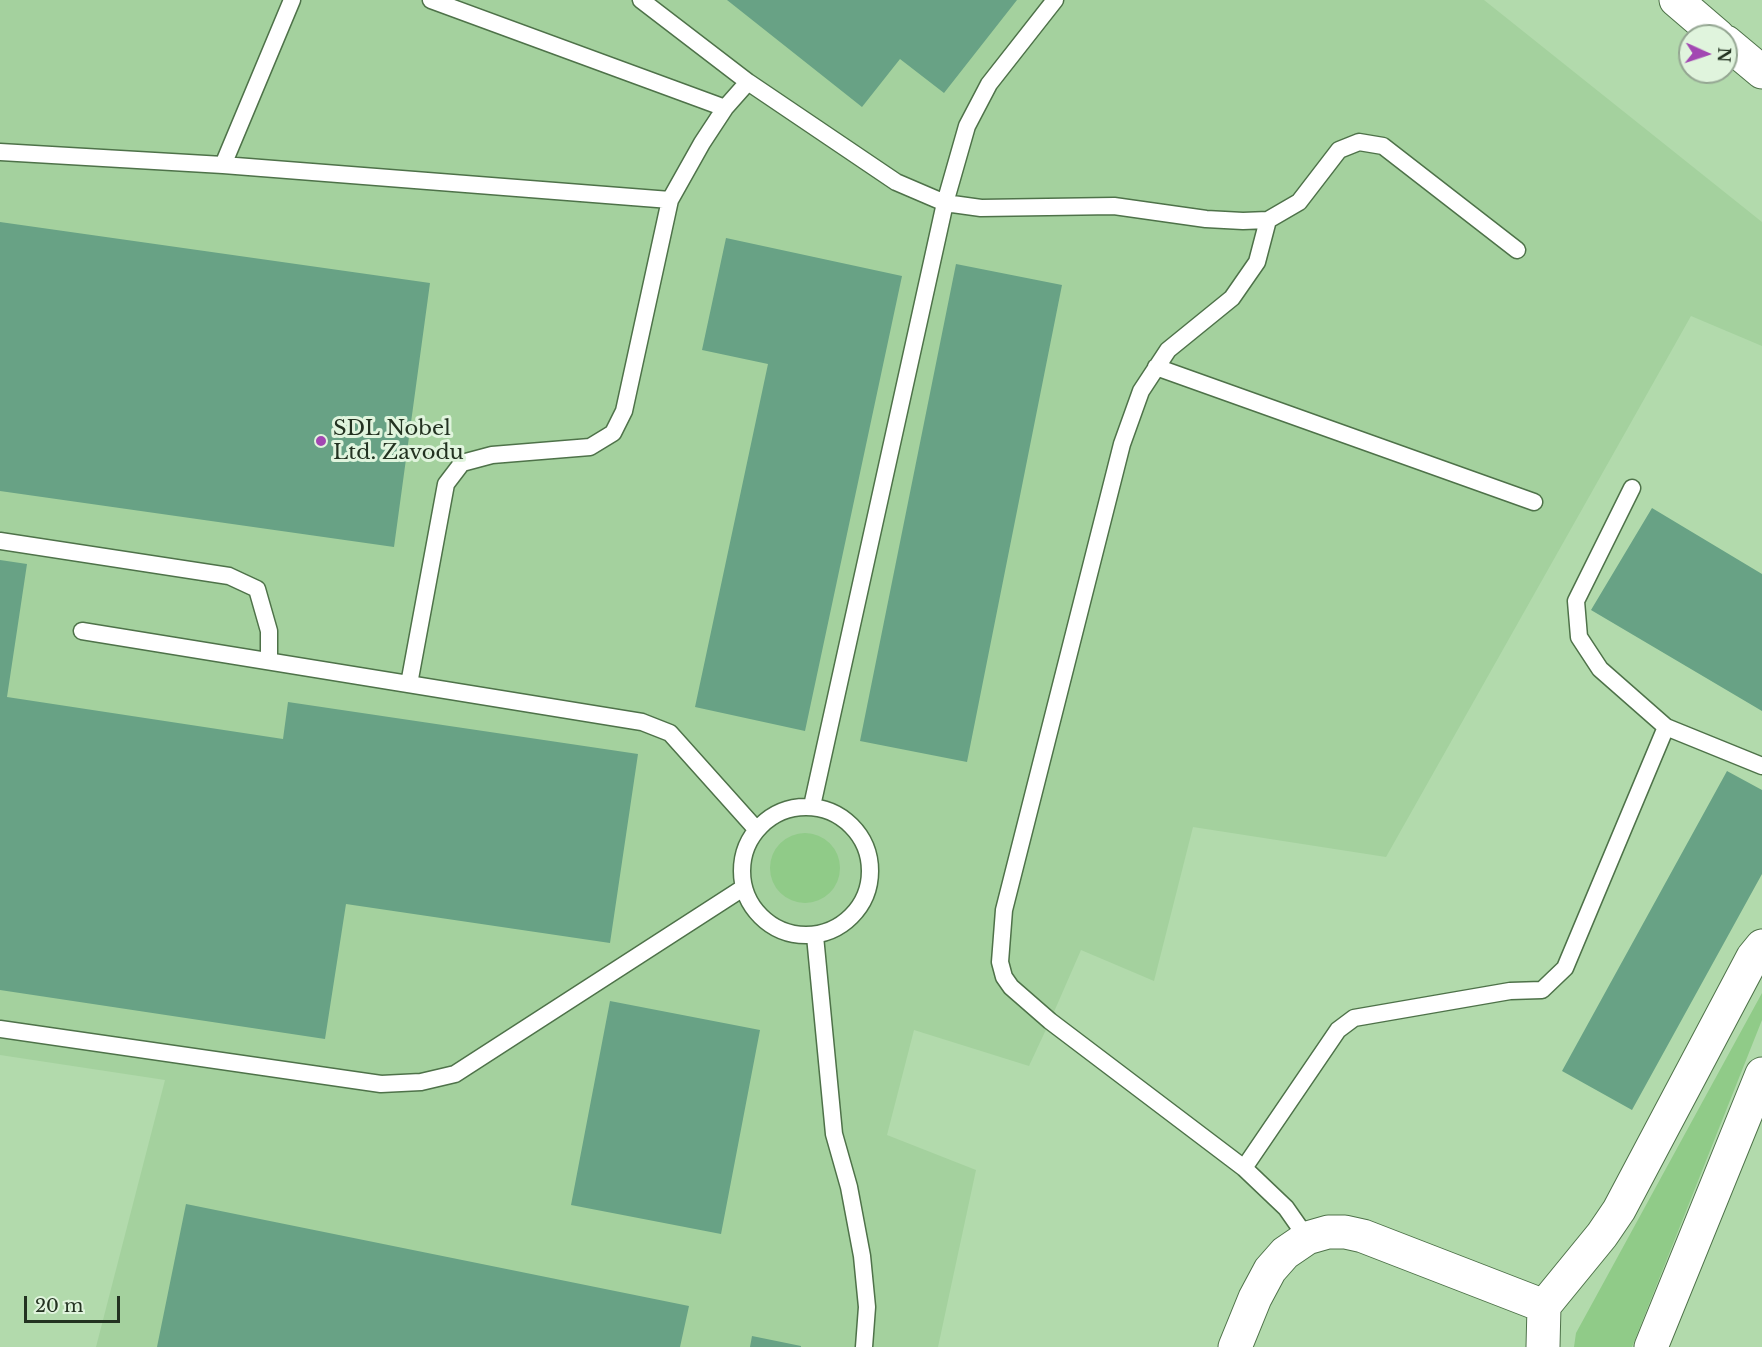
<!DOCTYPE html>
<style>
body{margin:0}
#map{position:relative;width:1762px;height:1347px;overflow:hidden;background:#b2daac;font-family:"Libre Baskerville",serif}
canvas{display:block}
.north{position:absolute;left:1678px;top:24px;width:60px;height:60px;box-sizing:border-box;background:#e0f4dd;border:2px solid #94a692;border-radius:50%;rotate:93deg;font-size:16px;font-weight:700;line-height:24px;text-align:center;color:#233221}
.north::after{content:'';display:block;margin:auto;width:21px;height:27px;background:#a247b2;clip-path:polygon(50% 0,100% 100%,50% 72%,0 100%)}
.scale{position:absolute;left:24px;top:1296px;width:96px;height:27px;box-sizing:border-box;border:3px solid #233221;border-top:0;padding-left:8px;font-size:18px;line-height:21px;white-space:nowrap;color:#233221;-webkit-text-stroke:4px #e0f4dd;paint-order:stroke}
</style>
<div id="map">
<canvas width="1762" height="1347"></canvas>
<div class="north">N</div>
<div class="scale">20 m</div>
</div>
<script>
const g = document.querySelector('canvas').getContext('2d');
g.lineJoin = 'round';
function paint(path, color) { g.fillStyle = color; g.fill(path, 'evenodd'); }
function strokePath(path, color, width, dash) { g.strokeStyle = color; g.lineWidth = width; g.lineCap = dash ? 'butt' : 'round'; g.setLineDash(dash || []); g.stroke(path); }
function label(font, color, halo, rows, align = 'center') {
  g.font = font + ' "Libre Baskerville",serif'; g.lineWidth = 6; g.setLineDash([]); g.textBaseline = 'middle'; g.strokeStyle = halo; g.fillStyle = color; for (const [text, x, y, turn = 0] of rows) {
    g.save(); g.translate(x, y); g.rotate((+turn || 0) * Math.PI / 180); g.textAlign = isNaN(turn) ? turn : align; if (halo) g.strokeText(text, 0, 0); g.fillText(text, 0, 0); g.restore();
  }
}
paint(new Path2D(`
 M0 0H1484L1762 222V346L1691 316 1386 857 1193 827 1154 981 1081 950 1050 1021 1029 1066 914 1030 887 1135 976 1170 938 1347H96L165 1080 0 1055Z`), '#a4d19e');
paint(new Path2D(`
 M770 868a35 35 0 1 1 70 0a35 35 0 1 1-70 0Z
 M1762 993V1020L1632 1347H1574L1576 1333Z`), '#90cb88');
paint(new Path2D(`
 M727 0H1017L944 93 900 59 862 107Z
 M0 222 430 283 394 547 0 491Z
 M726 238 902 276 805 731 695 707 768 364 702 350Z
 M956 264 1062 285 967 762 860 741Z
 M1652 508 1762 574V711L1591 610Z
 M0 560 27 564 7 697 283 739 288 702 638 754 610 943 346 904 325 1039 0 990Z
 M1727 771 1762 790V874L1632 1110 1562 1071Z
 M610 1001 760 1030 721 1234 571 1205Z
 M186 1204 689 1306 680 1347H157Z
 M752 1336 801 1346V1347H750Z`), '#68a285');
const lane = new Path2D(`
 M431 0 725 108
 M641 0 748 82 896 182 945 203 981 208 1114 206 1206 219 1243 221 1268 220
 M0 152 223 165 670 200
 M223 165 292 0
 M1156 367 1534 502
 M1632 488 1576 601 1579 637 1600 669 1666 727 1762 766
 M0 541 229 576 257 589 269 631V661
 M82 631 642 722 670 733 756 829
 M409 684 446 484 462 463 492 455 590 447 613 433 624 411 670 200 702 143 725 108 748 82
 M812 806 945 203 967 126 989 84 1055 0
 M742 871a64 64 0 1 1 128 0a64 64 0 1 1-128 0Z
 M815 936 834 1134 849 1187 862 1256 867 1307 864 1347
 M0 1029 381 1084 421 1082 455 1074 743 888
 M1244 1168 1338 1030 1354 1018 1510 991 1542 990 1565 968 1666 727
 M1307 1238 1286 1208 1244 1168 1050 1021 1011 987 1004 977 1000 962 1004 910 1122 444 1141 391 1168 350 1232 298 1257 262 1268 220 1299 202 1339 150 1359 142 1383 146 1517 250`);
const street = new Path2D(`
 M1235 1347 1255 1298 1270 1270 1285 1253 1307 1238 1328 1232H1345L1363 1236 1544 1306
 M1543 1347 1544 1306 1602 1235 1619 1210 1753 957 1762 946`);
const secondary = new Path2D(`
 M1676 0 1718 36
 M1726 42 1762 72
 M1651 1347 1762 1074`);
strokePath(lane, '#4e7249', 19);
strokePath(street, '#4e7249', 35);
strokePath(secondary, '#4e7249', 35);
strokePath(lane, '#fff', 16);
strokePath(street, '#fff', 33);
strokePath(secondary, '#fff', 33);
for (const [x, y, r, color] of [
 [321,441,6,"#a247b2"]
]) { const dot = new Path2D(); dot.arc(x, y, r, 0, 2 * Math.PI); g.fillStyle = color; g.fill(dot); strokePath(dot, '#e0f4dd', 2); }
label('21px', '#233221', '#e0f4dd', [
 ["SDL Nobel",333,429],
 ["Ltd. Zavodu",333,453]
], 'left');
</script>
